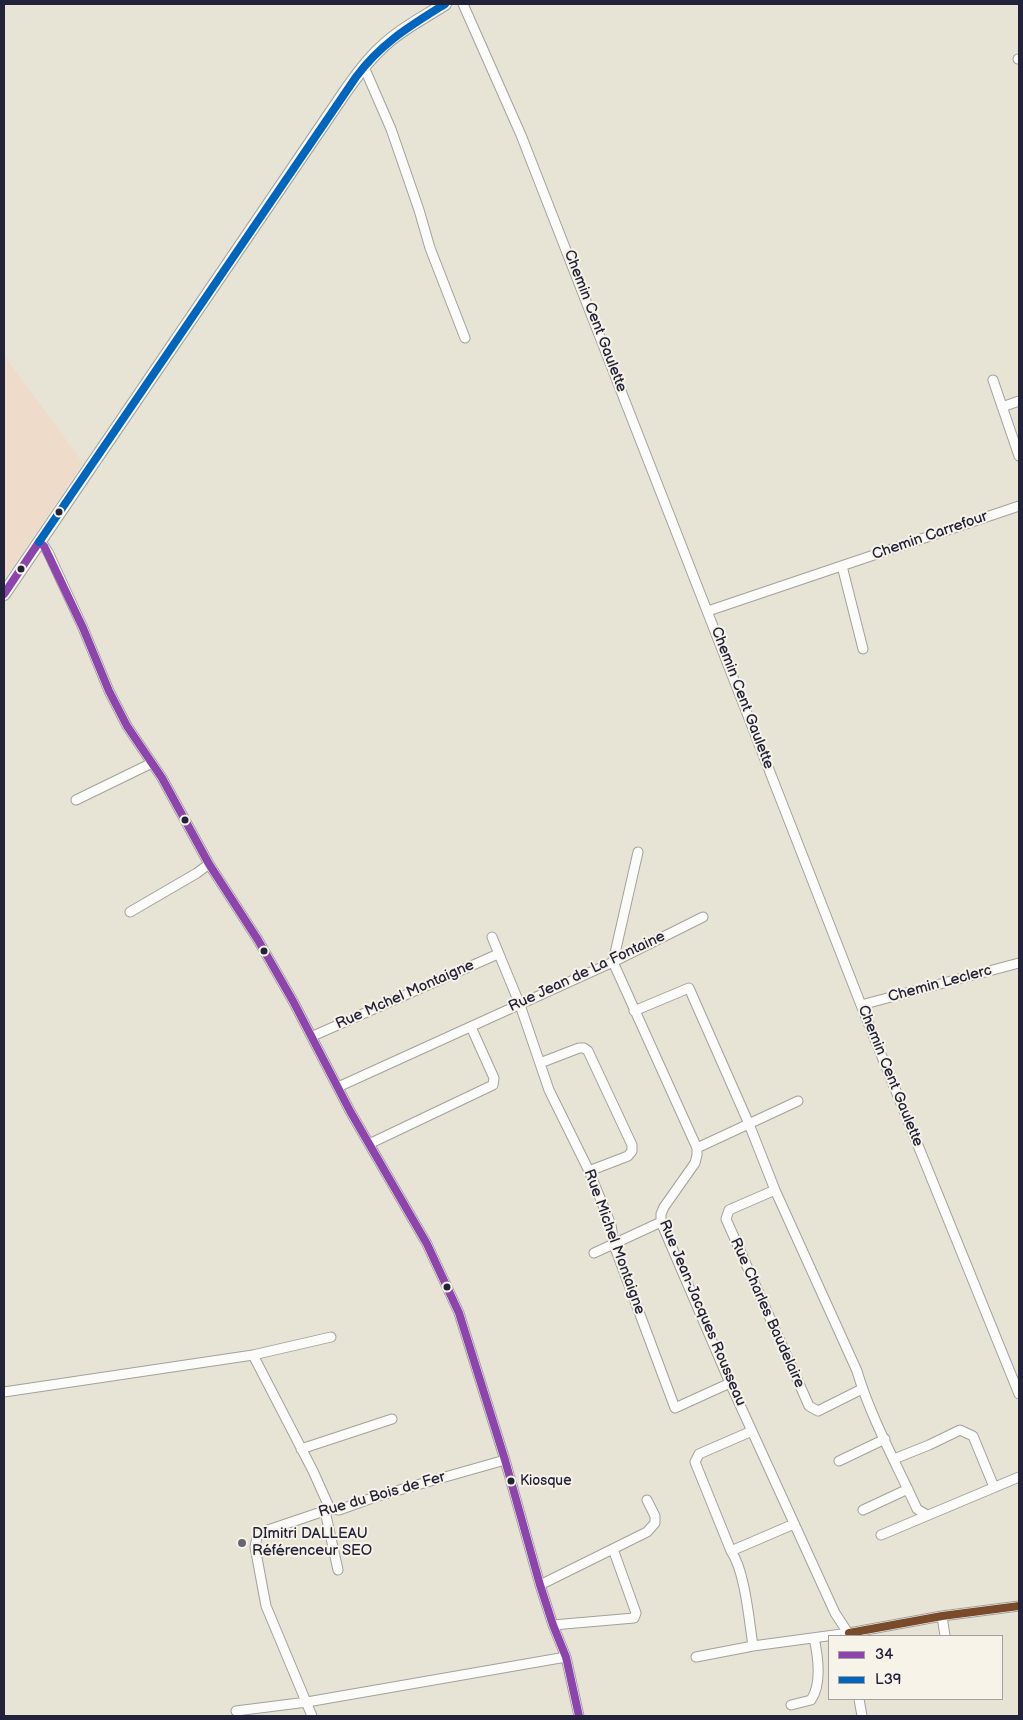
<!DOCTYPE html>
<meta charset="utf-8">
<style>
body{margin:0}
#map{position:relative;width:1023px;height:1720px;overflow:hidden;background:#e7e4d6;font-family:"Balsamiq Sans",sans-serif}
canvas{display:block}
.frame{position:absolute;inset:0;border:5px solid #22223b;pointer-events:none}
.legend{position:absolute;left:828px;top:1635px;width:175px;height:65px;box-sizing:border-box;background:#f7f3e8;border:1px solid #a29fa3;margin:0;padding:6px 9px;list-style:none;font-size:15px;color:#22223b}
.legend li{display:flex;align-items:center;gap:10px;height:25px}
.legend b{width:25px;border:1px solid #a29fa3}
</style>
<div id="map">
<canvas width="1023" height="1720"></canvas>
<div class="frame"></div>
<ul class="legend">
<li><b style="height:6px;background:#8e44ad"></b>34</li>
<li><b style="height:6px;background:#0065bd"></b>L39</li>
</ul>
</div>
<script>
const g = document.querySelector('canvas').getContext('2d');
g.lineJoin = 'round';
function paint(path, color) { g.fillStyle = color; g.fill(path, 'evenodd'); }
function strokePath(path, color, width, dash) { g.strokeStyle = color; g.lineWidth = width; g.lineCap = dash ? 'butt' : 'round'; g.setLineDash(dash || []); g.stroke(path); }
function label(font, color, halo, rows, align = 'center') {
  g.font = font + ' "Balsamiq Sans",sans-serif'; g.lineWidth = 4; g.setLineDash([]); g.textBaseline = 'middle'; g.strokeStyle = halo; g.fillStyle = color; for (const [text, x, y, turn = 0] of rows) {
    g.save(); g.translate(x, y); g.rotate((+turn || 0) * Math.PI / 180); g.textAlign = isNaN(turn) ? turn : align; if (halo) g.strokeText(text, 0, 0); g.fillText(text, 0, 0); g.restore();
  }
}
paint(new Path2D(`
 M4 355 83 463 4 580Z`), '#efdbca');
const minor = new Path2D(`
 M463 4 521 135 861 1005 1019 1394
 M1018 59H1019
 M364 67 391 129 419 210 430 248 465 338
 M993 380 1019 456
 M1002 407 1019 401
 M39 542 44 546 48 552 83 628 109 691 127 726 162 778 209 864 258 940 293 1001 350 1111 427 1244 459 1313 505 1460 540 1585 553 1625 566 1657 579 1716
 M842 566 863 649
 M708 611 1019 506
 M76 800 152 763
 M638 852 613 962 697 1148V1155L695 1163 664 1207 661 1214V1222L730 1383 835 1613 850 1636
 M130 912 197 873 209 864
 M492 937 520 1005 549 1090 589 1171 611 1225 614 1245 675 1408 730 1383
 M861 1005 1019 963
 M634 1011 689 988 749 1124 775 1190 857 1371C870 1416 897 1465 917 1509L927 1515
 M313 1036 498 954
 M540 1063 579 1048H584L588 1051 632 1145V1151L628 1156 589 1171
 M338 1087 613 962 703 917
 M369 1144 493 1085 494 1078 471 1027
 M697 1148 798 1101
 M775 1190 729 1210 726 1219 809 1406 818 1411 862 1389
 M594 1253 661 1222
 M253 1355 313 1471 330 1509
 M4 1392 253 1355 331 1337
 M752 1431 699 1454 695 1462 731 1551 794 1524
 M301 1449 392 1419
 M894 1459 929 1445 960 1430 973 1436 994 1487
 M839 1461 885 1439
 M863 1510 908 1489
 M325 1511 338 1570
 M881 1535 1019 1477
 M731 1551C745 1571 749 1620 753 1646
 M540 1585 647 1532 655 1523V1516L647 1500
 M942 1616 945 1636
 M553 1625 634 1618 636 1613 613 1549
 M696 1657 753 1646 849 1633 942 1616 1019 1606
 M859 1699 862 1716
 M791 1705 811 1700C822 1684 818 1656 814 1638
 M236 1711 307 1702 566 1657
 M312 1716 266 1606 255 1547 257 1537 265 1531 330 1509 339 1510 378 1496 505 1460`);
const secondary = new Path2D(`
 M4 594 343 95C354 79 366 62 380 49 398 31 423 18 445 4`);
strokePath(minor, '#a2a19c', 11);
strokePath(secondary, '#a2a19c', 14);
strokePath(minor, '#fbfbf9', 9);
strokePath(secondary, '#fbfbf9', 12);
strokePath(new Path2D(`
 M4 594 39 542 44 546 83 628 109 691 127 726 162 778 209 864 258 940 293 1001 350 1111 427 1244 459 1313 505 1460 540 1585 553 1625 566 1657 579 1716`), '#8e44ad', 8);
strokePath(new Path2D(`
 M39 542 356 77C381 43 410 26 445 4`), '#0065bd', 8);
strokePath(new Path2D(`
 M850 1636 849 1633 942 1616 1019 1606`), '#7a4b2a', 8);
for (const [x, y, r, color] of [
 [59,512,4.5,"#22223b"],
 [21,569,4.5,"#22223b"],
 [185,820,4.5,"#22223b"],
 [264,951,4.5,"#22223b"],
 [447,1287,4.5,"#22223b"],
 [511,1481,4.5,"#22223b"],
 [242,1543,5,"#676671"]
]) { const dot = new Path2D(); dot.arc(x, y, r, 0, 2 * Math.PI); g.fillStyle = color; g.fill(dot); strokePath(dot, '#f7f3e8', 2); }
label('14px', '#22223b', '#f7f3e8', [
 ["Kiosque",520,1481]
], 'left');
label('15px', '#22223b', '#f7f3e8', [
 ["Chemin Cent Gaulette",595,321,69],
 ["Chemin Carrefour",930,536,-19],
 ["Chemin Cent Gaulette",742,698,69],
 ["Rue Jean de La Fontaine",587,972,-25],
 ["Chemin Leclerc",940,984,-15],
 ["Rue Mchel Montaigne",405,995,-24],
 ["Chemin Cent Gaulette",890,1076,68],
 ["Rue Michel Montaigne",614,1242,70],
 ["Rue Jean-Jacques Rousseau",702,1313,67],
 ["Rue Charles Baudelaire",767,1313,66],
 ["Rue du Bois de Fer",382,1495,-16]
]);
label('15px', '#22223b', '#f7f3e8', [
 ["DImitri DALLEAU",252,1534],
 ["Référenceur SEO",252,1551]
], 'left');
</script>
